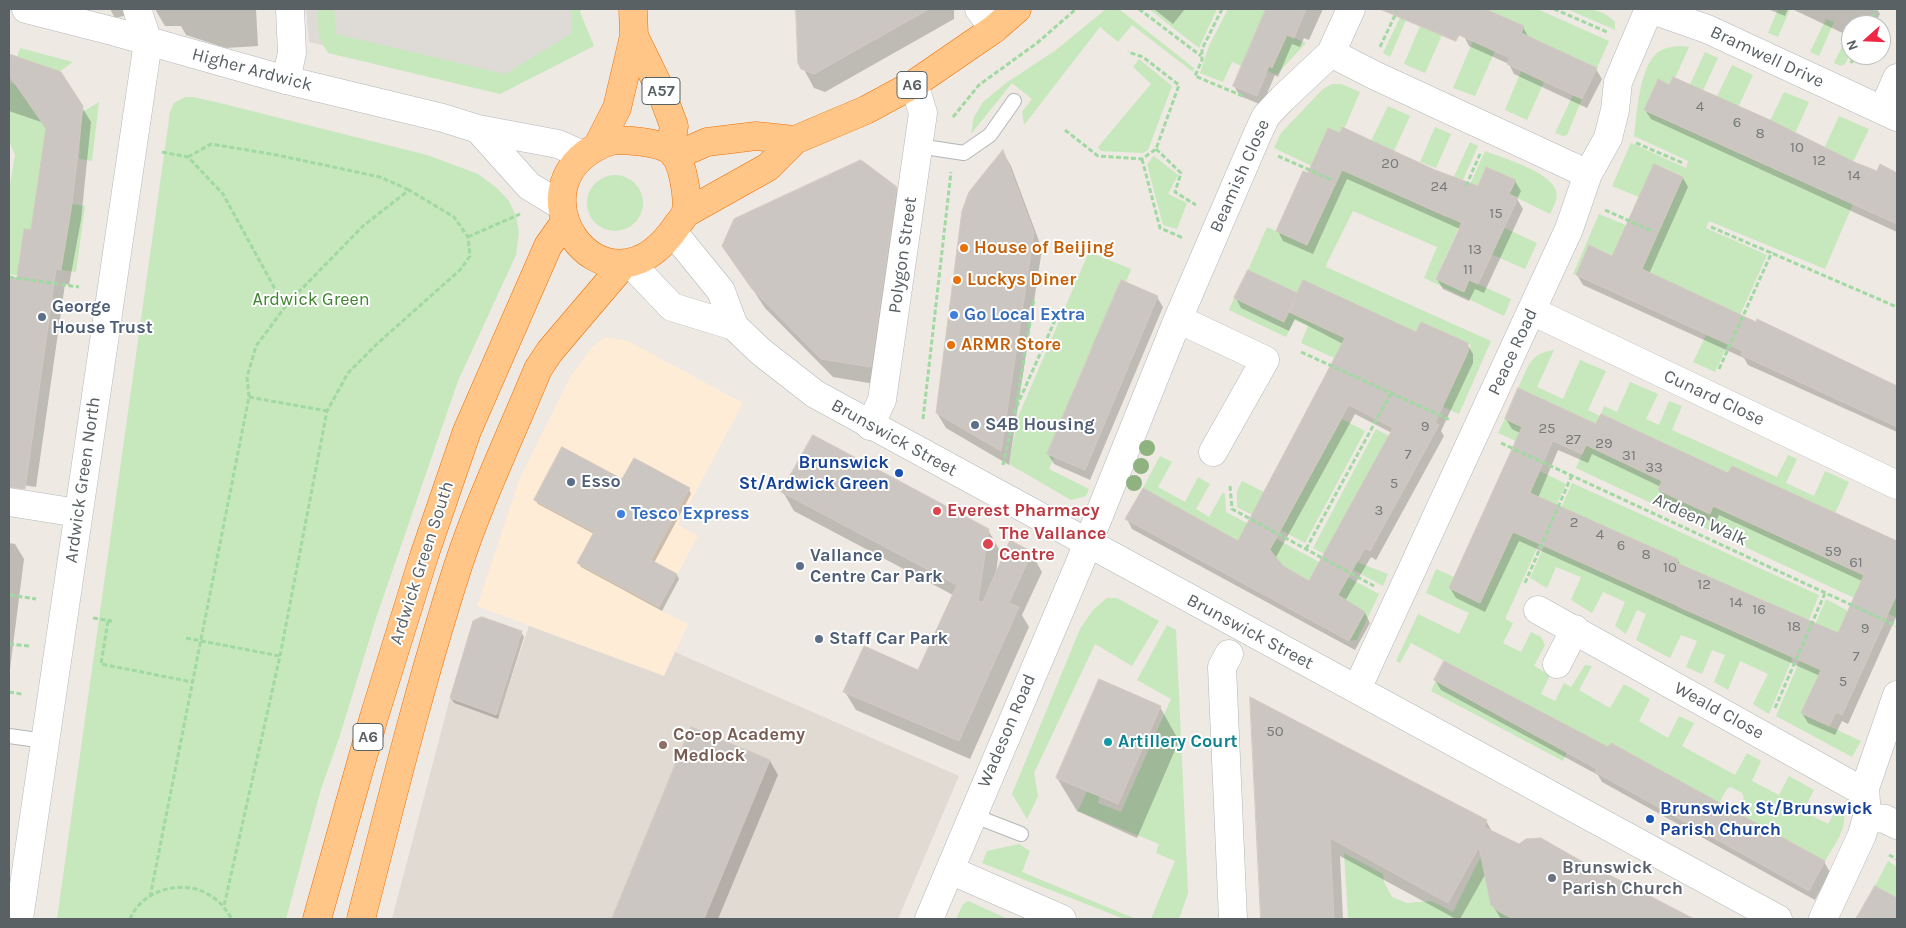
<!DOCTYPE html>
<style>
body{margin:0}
#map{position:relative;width:1906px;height:928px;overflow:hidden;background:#eee9e2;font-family:Karla,sans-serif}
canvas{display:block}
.frame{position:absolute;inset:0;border:10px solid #5a6164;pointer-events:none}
.north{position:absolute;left:1841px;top:15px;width:50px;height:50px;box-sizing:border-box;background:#fff;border:1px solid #bdc0c1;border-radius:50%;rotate:250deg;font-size:14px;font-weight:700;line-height:20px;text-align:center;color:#5a6164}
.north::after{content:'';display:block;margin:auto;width:18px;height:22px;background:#f02645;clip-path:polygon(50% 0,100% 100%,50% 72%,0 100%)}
</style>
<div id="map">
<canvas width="1906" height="928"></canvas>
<div class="frame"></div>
<div class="north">N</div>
</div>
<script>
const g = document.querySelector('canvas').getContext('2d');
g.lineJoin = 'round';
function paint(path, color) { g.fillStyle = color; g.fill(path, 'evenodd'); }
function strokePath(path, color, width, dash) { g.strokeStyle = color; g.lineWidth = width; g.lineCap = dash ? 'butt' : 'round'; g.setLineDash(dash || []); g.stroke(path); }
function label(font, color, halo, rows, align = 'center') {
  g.font = font + ' Karla,sans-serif'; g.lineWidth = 4; g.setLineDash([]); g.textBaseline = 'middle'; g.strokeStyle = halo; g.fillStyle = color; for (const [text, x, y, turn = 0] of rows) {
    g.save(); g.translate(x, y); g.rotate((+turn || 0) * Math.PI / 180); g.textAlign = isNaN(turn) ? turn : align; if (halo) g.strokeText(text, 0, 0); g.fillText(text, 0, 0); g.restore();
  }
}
paint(new Path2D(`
 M606 337 628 341 743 403 678 525 698 536 658 609 688 624 664 676 477 606 519 480 570 377 593 346Z`), '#ffecd6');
paint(new Path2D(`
 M306 9H578L579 42 492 84 309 42Z`), '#dedbd7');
paint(new Path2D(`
 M529 626 664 676 675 652 959 776 898 919H392L450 698 499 715Z`), '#e0dad3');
paint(new Path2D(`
 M317 9H334L336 34 505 74 572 33V9H581L580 12 594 46 500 94 328 53 319 38Z
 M1106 9H1119L1194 68 1193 72 1132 25 1118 42 1100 27 1024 125 1022 112 1032 99 1012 83 971 134 974 117 983 102 1006 83 1056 50Z
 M1149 9H1217L1199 48Z
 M1228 9H1266L1246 56 1272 67 1285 34 1306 43 1276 75 1268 71 1265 76 1232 62 1223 82 1200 73 1209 46Z
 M1404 9H1409L1404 19 1406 20 1390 57 1383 53Z
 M1485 9H1537L1609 41 1597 68 1521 33 1524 26Z
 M1567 9C1586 9 1601 7 1615 22V30Z
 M1778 9H1790L1778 37 1768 33Z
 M1826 19 1834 22 1819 56 1810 52Z
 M1420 26 1442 35 1425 73 1404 64Z
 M1850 30 1851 52 1845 64 1841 66 1834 63Z
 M1473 41 1495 51 1475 96 1453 88Z
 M1679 46 1689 47 1675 78 1672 77 1669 85 1657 80 1644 110 1853 204 1825 269 1709 221 1706 228 1767 255 1740 315 1590 245 1576 275 1573 274 1599 214 1628 226 1660 229 1683 176 1654 164 1639 197 1612 186 1631 143 1686 168 1688 161 1634 136C1637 114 1639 68 1657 53 1663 48 1671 47 1679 46Z
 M20 48 73 62 52 77 44 66 17 57Z
 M1705 52 1718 58 1699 99 1686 93Z
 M1139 59 1172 86 1148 150 1143 153 1101 151 1098 147 1151 84 1133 67Z
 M1732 65 1753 75 1735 114 1713 105Z
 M1521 71 1544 82 1527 120 1505 110Z
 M9 82 27 88 31 107 43 124 48 122 36 198 38 231 24 230 19 263 35 265 34 278 9 274V190L15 155 9 141Z
 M1332 84H1341L1360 92 1345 127 1342 126 1340 133 1328 128 1315 157 1446 217 1459 188 1467 191 1485 151C1503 158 1551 172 1556 191 1558 200 1554 206 1550 214L1509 194 1516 180 1486 167 1436 278 1464 292 1469 280 1511 299 1504 316 1424 278 1437 247 1353 211 1327 263 1326 267 1491 341 1459 414 1301 343 1308 326 1294 320 1286 337 1229 310 1234 298 1284 322 1289 311 1452 387 1471 345 1421 322 1416 332 1297 293 1248 270 1267 227 1307 245 1334 186 1337 178 1274 148 1281 133 1323 89Z
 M1784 92 1809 102 1792 140 1766 129Z
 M1573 95 1582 99 1567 135 1563 136 1555 133Z
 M185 97H193L220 103 427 155 478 174 497 188 509 201 516 216 519 232 516 255 458 381 376 618 340 735 321 789 286 919H57L170 112 174 103Z
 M99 102 92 161 79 159 81 128 74 117Z
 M1388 106 1410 116 1394 151 1371 141Z
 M1839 116 1869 129 1851 166 1822 153Z
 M1435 127 1451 134 1436 168 1420 162Z
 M1470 142 1478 146 1463 180 1458 178 1454 187 1450 185Z
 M1154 156 1178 175 1168 194 1187 203 1177 229 1163 225 1147 164Z
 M587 203a28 28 0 1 1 56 0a28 28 0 1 1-56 0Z
 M68 203 85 206 76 272 61 270Z
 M1496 224 1537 243 1525 269 1484 251Z
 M1092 253 1131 269 1126 282 1120 280 1104 320 1109 322 1096 351 1091 349 1074 388 1081 391 1064 414 1047 454 1054 457 1049 469 1089 489 1086 496 1071 500 1009 464 1018 417 1088 254Z
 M1706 335 1728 344 1715 372 1693 362Z
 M1554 350 1537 387 1563 399 1580 360 1606 371 1588 410 1600 416 1596 424 1518 388C1528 368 1529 353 1554 350Z
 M1630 382 1658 394 1646 419 1659 425 1669 401 1682 406 1672 430 1777 477 1788 455 1797 459 1786 483 1814 496 1825 471 1849 482 1817 554 1897 591V618L1576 468 1586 445 1662 480 1658 490 1709 514 1713 506 1816 553 1834 513 1732 466 1728 473 1601 414 1604 406 1617 412Z
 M1342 419 1365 431 1305 543 1237 507V491L1242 481 1264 492 1256 509 1284 524Z
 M1505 419 1531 431 1525 445 1498 433Z
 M1376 429 1389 436 1357 562 1388 574 1383 586 1313 548Z
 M1160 456 1172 462 1158 487 1185 502 1198 477 1210 484 1196 509 1209 517 1223 492 1225 494 1226 512 1379 594 1357 640 1349 641 1365 612 1143 488Z
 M1540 471 1566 484 1505 619 1513 623 1503 643 1521 652 1531 632 1541 637 1545 645 1534 666 1550 675 1541 694 1555 701 1564 683 1571 687 1585 665 1592 666 1579 690 1610 708 1624 684 1650 699 1639 721 1668 738 1679 716 1694 723 1682 746 1735 775 1747 753 1761 761 1752 781 1779 795 1789 776 1814 790 1803 811 1828 824 1839 804C1854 821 1834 845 1825 861L1737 812 1744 798 1742 793 1731 787 1727 789 1719 803 1611 743 1608 748 1411 643 1400 663 1396 661 1418 614 1459 634 1469 613 1426 593 1436 569 1454 577 1449 588 1480 602Z
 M1572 483 1819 595 1809 620 1765 609 1768 602 1754 596 1751 603 1748 594 1734 588 1731 595 1711 578 1693 570 1691 573 1677 607 1793 657 1769 714 1753 704 1768 674 1740 661 1728 690 1714 682 1725 655 1712 650 1702 674 1686 667 1697 641 1681 635 1670 658 1636 640 1646 614 1637 610 1626 634 1615 626 1625 602 1603 592 1592 613 1571 600 1581 577 1556 567 1547 588 1530 578ZM1591 520 1678 559 1669 602 1598 570Z
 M1107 598H1117L1159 621 1132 666 1095 644 1034 773 1038 796 1027 819 1012 794 1080 629 1093 610Z
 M1826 599 1848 611 1801 713 1861 741 1852 757 1776 716Z
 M1167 625 1176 630 1188 893 1179 919H1151L1175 861 1156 853 1159 844 1078 811 1087 791 1100 796 1098 803 1121 812 1171 699 1137 680Z
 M1436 681 1567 752 1563 761 1431 691Z
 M1493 832 1519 846 1491 905 1498 911 1513 919H1348L1344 853 1383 874 1384 882 1392 897 1407 903 1431 901 1453 912Z
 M1019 844 1030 851 1022 872 1136 919H1124L982 863 987 851Z
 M1888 861 1897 867V898L1875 886Z
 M968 901 1008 919H956L963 904Z`), '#c7e7bd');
paint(new Path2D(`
 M110 9H137L128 15 115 18Z
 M155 9H256L258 46 226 48 186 35 181 26H165Z
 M797 9H954V19L825 92 814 88 800 62Z
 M1154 9H1185L1173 24Z
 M1268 9H1323L1309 40 1304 38 1300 47 1292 44 1278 77 1275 75 1262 105 1240 96 1234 86Z
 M1476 9H1483L1523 27 1529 38 1596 69 1602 79 1587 108 1514 74 1509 64 1469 46 1464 36Z
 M1768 9H1788L1785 16Z
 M1792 9H1877L1880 14 1874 25H1851V37Z
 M9 56 61 73 91 122 81 220 69 285 65 284 36 487 9 483V279L18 280 32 232 47 130 41 122 9 111Z
 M1645 110 1853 163 1877 173 1880 166 1897 174V232L1651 119Z
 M1329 129 1478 188 1515 181 1521 191 1517 199 1523 209 1484 293 1475 289 1469 301 1443 289 1437 279 1460 229 1347 179 1313 254 1283 241 1278 231 1308 174Z
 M1003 152 1011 166 1042 249 1009 465 946 428 937 413Z
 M1683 178 1688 187 1649 274 1756 324 1758 321 1897 386V432L1748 365 1744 358 1583 285 1577 275 1613 257Z
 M896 188 907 207 881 385 833 377 765 308 724 246Z
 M1298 295 1417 334 1467 344 1473 354V363L1441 431 1444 436 1376 560 1371 557 1345 601 1365 613 1370 623 1355 650 1132 529 1127 519 1239 543 1343 344 1295 319 1289 331 1241 308 1236 298ZM1355 414 1392 433 1310 583 1282 567 1275 559Z
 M1157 297 1163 307 1090 480 1054 464 1048 454Z
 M1506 419 1597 425 1729 474 1732 467 1897 543V615L1848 724 1842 721 1835 735 1808 723 1802 713 1820 676 1519 541 1485 612 1456 598 1450 588 1520 433 1512 429ZM1558 450 1588 463 1592 454 1661 487 1659 490 1665 500 1715 523 1719 515 1862 581 1838 635 1681 566 1678 560 1538 498Z
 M623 481 689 489 691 494 654 563 677 575 679 579 662 611 581 567 579 563 594 534 538 504 535 500Z
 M783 492 988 530 999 549 996 573 1031 553 1042 572 1022 615 1029 627 970 759 856 710 845 692 918 672 953 595 794 511Z
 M9 543 15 544 24 559 9 677Z
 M521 632 524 637 498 719 454 703 451 698Z
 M1435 680 1608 749 1611 745 1824 862 1830 872 1815 900 1602 782 1598 775 1441 690Z
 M1251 699 1486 821 1493 833 1519 846 1596 871 1597 869 1691 919H1501L1492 904 1486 873 1460 919H1456L1340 856 1343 919H1263Z
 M1160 707 1179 741 1137 838 1077 811 1057 778Z
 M692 729 770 761 778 775 718 919H613Z
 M1875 887 1897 899V919H1861L1859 916Z`), '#0003');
const building = new Path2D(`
 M796 9H929L814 74 801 69 798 63Z
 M1266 9H1306L1294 38 1287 35 1272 68 1269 66 1257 96 1233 86Z
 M1380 9H1485L1524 26 1521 33 1597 68 1582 99 1507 64 1510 58 1459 35 1456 41Z
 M9 54 61 72 83 106 72 204 61 270 56 269 25 489 9 487V277L17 278 24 229 31 230 46 128 9 75Z
 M1673 77 1770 120 1854 162 1877 171 1880 164 1897 173V224L1644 110 1658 79 1669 85Z
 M1342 127 1435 170 1478 186 1486 167 1516 180 1509 194 1518 198 1478 284 1469 280 1464 292 1436 279 1462 223 1342 170 1307 245 1276 231 1303 171 1308 173 1328 128 1340 133Z
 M1003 150 1034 233 1001 451 936 413 962 211 969 192Z
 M861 160 897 187 871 367 821 359 752 289 722 246 734 219Z
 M1654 164 1683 177 1642 269 1756 322 1757 319 1897 386V427L1741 355 1743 351 1576 275 1589 245 1612 256Z
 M1248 270 1297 293 1303 280 1416 332 1421 322 1468 343V352L1435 423 1439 425 1370 551 1365 548 1338 595 1365 612 1349 641 1125 519 1143 488 1238 541 1345 338 1289 312 1296 296 1284 322 1234 298ZM1349 405 1393 428 1309 581 1283 566 1270 550Z
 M1121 280 1158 296 1085 470 1047 454Z
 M1518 388 1596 424 1601 414 1728 473 1732 466 1897 541V594L1842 715 1836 712 1829 726 1801 713 1821 670 1513 532 1480 603 1449 588 1522 427 1505 419ZM1553 441 1582 454 1586 445 1662 481 1658 490 1710 514 1713 506 1864 575 1838 633 1677 563 1678 559 1530 493Z
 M813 435 989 529 978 601 983 602 1010 540 1032 552 1009 603 1019 607 959 741 843 692 864 646 918 670 957 585 781 492Z
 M562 447 622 479 634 458 690 488 651 560 677 574 659 607 577 563 594 532 534 500Z
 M482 617 522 631 496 715 450 698 473 621Z
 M1444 661 1608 747 1611 743 1825 861 1809 891 1595 772 1597 769 1434 680Z
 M1099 679 1161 706 1118 804 1056 778Z
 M1250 697 1487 820 1484 827 1519 844 1526 839 1541 838 1595 869 1596 868 1694 919H1513L1498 911 1491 905 1479 847 1448 903 1330 838 1334 919H1261Z
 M691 727 770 760 704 919H612Z
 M1875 886 1897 898V919H1856Z`);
paint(building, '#cbc6c1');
strokePath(building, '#d3c9c0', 1);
const lane = new Path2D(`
 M918 146 964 153 990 135 1014 101
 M9 736 45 741
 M972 815 1021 834`);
const street = new Path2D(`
 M979 9 994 29
 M1650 9 1707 29 1897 117
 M1331 53 1351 9
 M286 80 292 53 290 9
 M1883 110 1897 78
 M1532 311 1897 485
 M1178 319 1265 360 1213 452
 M870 426 882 400 923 113 914 84
 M9 502 78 513
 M1538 610 1855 787 1865 788
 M1229 654 1222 667 1233 919
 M1557 664 1575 629
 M1357 689 1569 229 1588 174 1608 138 1615 110 1618 82 1649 9
 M1867 817 1885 819 1897 825
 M950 870 1062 919
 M19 919 148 42 137 9
 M929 919 1079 565 1178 319 1258 133 1266 116 1282 99 1331 53 1376 76 1588 174
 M1823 919 1862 835 1867 817 1865 788 1897 695`);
const secondary = new Path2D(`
 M26 9 116 32 286 80 443 118 478 129 558 144 583 155
 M478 129 529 186 562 206
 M673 232 721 291 734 326 760 351 815 394 1778 919
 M631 264 672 307 734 326`);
const highway = new Path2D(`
 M634 36 661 91 674 126 670 150
 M614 140C629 140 657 142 670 150 683 157 688 198 686 211 685 216 681 220 678 224 603 337 497 176 614 140Z
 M598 145 617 108 634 36 633 9
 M675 156 707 142 756 136 795 140
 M686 213 768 167 795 140 866 110 914 84 994 29 1017 9
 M317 919 374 717 424 556 467 431 548 246 565 222
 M361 919C391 802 420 684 457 569 479 501 511 435 538 369L550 351 624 264`);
strokePath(lane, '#b3b7ba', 16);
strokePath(street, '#b3b7ba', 29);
strokePath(secondary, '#b1b8bb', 29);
strokePath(highway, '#f06e00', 29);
strokePath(new Path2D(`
 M1139 9 1201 56
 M1222 9 1202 49V60L1195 76 1245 97
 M1554 9 1609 33
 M1869 25 1877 9
 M1380 47 1397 11
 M1851 63 1855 55
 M953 117 979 85 1037 43 1076 9
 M1065 130 1098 156 1142 159 1156 149 1179 85 1143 57 1128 52
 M1636 143 1683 163
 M1156 149 1181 173 1175 192 1196 205
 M162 152 188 157 223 194 275 289 288 303
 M1278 156 1332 180
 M188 157 211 144 277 155 380 177 409 190
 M1142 159 1160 228 1181 237 1182 235
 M1466 186 1480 154
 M1605 210 1654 232
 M1711 227 1897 307
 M468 237 520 214
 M9 277 79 287
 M1301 352 1450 420
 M1719 369 1772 252
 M249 397 327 411
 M1017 402 1034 298
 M923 419 951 172
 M1501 443 1897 626
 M1003 465 1016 408 1060 309
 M1230 486 1232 509 1374 586
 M1306 549 1391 393
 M1525 583 1572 475
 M10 595 36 599
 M93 618 112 621
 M108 621 101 664 192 682
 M186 638 280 656
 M9 644 29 646
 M9 692 22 694
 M1775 708 1825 593
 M1889 855 1897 859
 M150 897 249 397 247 377 256 346 288 303 363 226 409 190 454 217 468 237 470 256 460 270 379 342 348 373 327 411 280 656 224 906
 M130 919C142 889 185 878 211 896 221 902 226 910 232 919`), '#a0d9a2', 3, [5, 2.5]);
strokePath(lane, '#fff', 14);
strokePath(street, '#fff', 28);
strokePath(secondary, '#fff', 28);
strokePath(highway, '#ffc688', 28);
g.fillStyle = '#8eb280';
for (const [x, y] of [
 [1147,448],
 [1141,466],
 [1134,483]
]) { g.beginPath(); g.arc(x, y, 8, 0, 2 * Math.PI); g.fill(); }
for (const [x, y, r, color] of [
 [964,248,5,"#e8710a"],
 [957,280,5,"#e8710a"],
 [954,315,5,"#3f7fe0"],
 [42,317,5,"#5c6f8a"],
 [951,345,5,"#e8710a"],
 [975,425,5,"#5c6f8a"],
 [899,473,5,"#1a4fb4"],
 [571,482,5,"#5c6f8a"],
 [937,511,5,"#e0444e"],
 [621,514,5,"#3f7fe0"],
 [988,544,6,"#e0444e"],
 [800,566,5,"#5c6f8a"],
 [819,639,5,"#5c6f8a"],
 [1108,742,5,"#0f9aa8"],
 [663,745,5,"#8d6e63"],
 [1650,819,5,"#1a4fb4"],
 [1552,878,5,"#6b7280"]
]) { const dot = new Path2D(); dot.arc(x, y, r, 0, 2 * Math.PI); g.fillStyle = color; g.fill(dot); strokePath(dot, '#fff', 2); }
label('15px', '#767a7b', null, [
 ["4",1700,107],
 ["6",1737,123],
 ["8",1760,134],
 ["10",1797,148],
 ["12",1819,161],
 ["20",1390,164],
 ["14",1854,176],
 ["24",1439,187],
 ["15",1496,214],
 ["13",1475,250],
 ["11",1468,270],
 ["9",1425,427],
 ["25",1547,429],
 ["27",1573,440],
 ["29",1604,444],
 ["7",1408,455],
 ["31",1629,456],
 ["33",1654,468],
 ["5",1394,484],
 ["3",1379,511],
 ["2",1574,523],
 ["4",1600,535],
 ["6",1621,546],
 ["59",1833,552],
 ["8",1646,555],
 ["61",1856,563],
 ["10",1670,568],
 ["12",1704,585],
 ["14",1736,603],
 ["16",1759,610],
 ["18",1794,627],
 ["9",1865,629],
 ["7",1856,657],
 ["5",1843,682],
 ["50",1275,732]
]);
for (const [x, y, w] of [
 [912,85,30],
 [661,91,38],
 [368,737,30]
]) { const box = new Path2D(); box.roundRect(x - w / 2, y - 13.5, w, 27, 4); g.fillStyle = '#fff'; g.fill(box); strokePath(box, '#5a6164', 1); }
label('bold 16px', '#5a6164', null, [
 ["A6",912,85],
 ["A57",661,91],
 ["A6",368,737]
]);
label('18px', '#5a6164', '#fff', [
 ["Bramwell Drive",1767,57,25],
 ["Higher Ardwick",252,70,15],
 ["Beamish Close",1240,176,-66],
 ["Polygon Street",903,255,-82],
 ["Peace Road",1513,352,-65],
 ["Cunard Close",1714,398,25],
 ["Brunswick Street",894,438,29],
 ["Ardwick Green North",83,480,-82],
 ["Ardeen Walk",1700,520,25],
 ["Ardwick Green South",422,563,-72],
 ["Brunswick Street",1250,632,28],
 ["Weald Close",1719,711,29],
 ["Wadeson Road",1007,731,-67]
]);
label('bold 18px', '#c56008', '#fff', [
 ["House of Beijing",974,248],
 ["Luckys Diner",967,280],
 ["ARMR Store",961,345]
], 'left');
label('18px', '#408530', '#fff', [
 ["Ardwick Green",311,300]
]);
label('bold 18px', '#4e5e75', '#fff', [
 ["George",52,307],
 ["House Trust",52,328],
 ["S4B Housing",985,425],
 ["Esso",581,482],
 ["Vallance",810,556],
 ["Centre Car Park",810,577],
 ["Staff Car Park",829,639]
], 'left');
label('bold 18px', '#366cbe', '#fff', [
 ["Go Local Extra",964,315],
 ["Tesco Express",631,514]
], 'left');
label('bold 18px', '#164399', '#fff', [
 ["Brunswick",889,463],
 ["St/Ardwick Green",889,484],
 ["Brunswick St/Brunswick",1660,809,"left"],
 ["Parish Church",1660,830,"left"]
], 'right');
label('bold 18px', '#be3a42', '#fff', [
 ["Everest Pharmacy",947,511],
 ["The Vallance",999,534],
 ["Centre",999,555]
], 'left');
label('bold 18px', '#785e54', '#fff', [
 ["Co-op Academy",673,735],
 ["Medlock",673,756]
], 'left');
label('bold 18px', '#0d838f', '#fff', [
 ["Artillery Court",1118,742]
], 'left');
label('bold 18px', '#5b616d', '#fff', [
 ["Brunswick",1562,868],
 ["Parish Church",1562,889]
], 'left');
</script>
